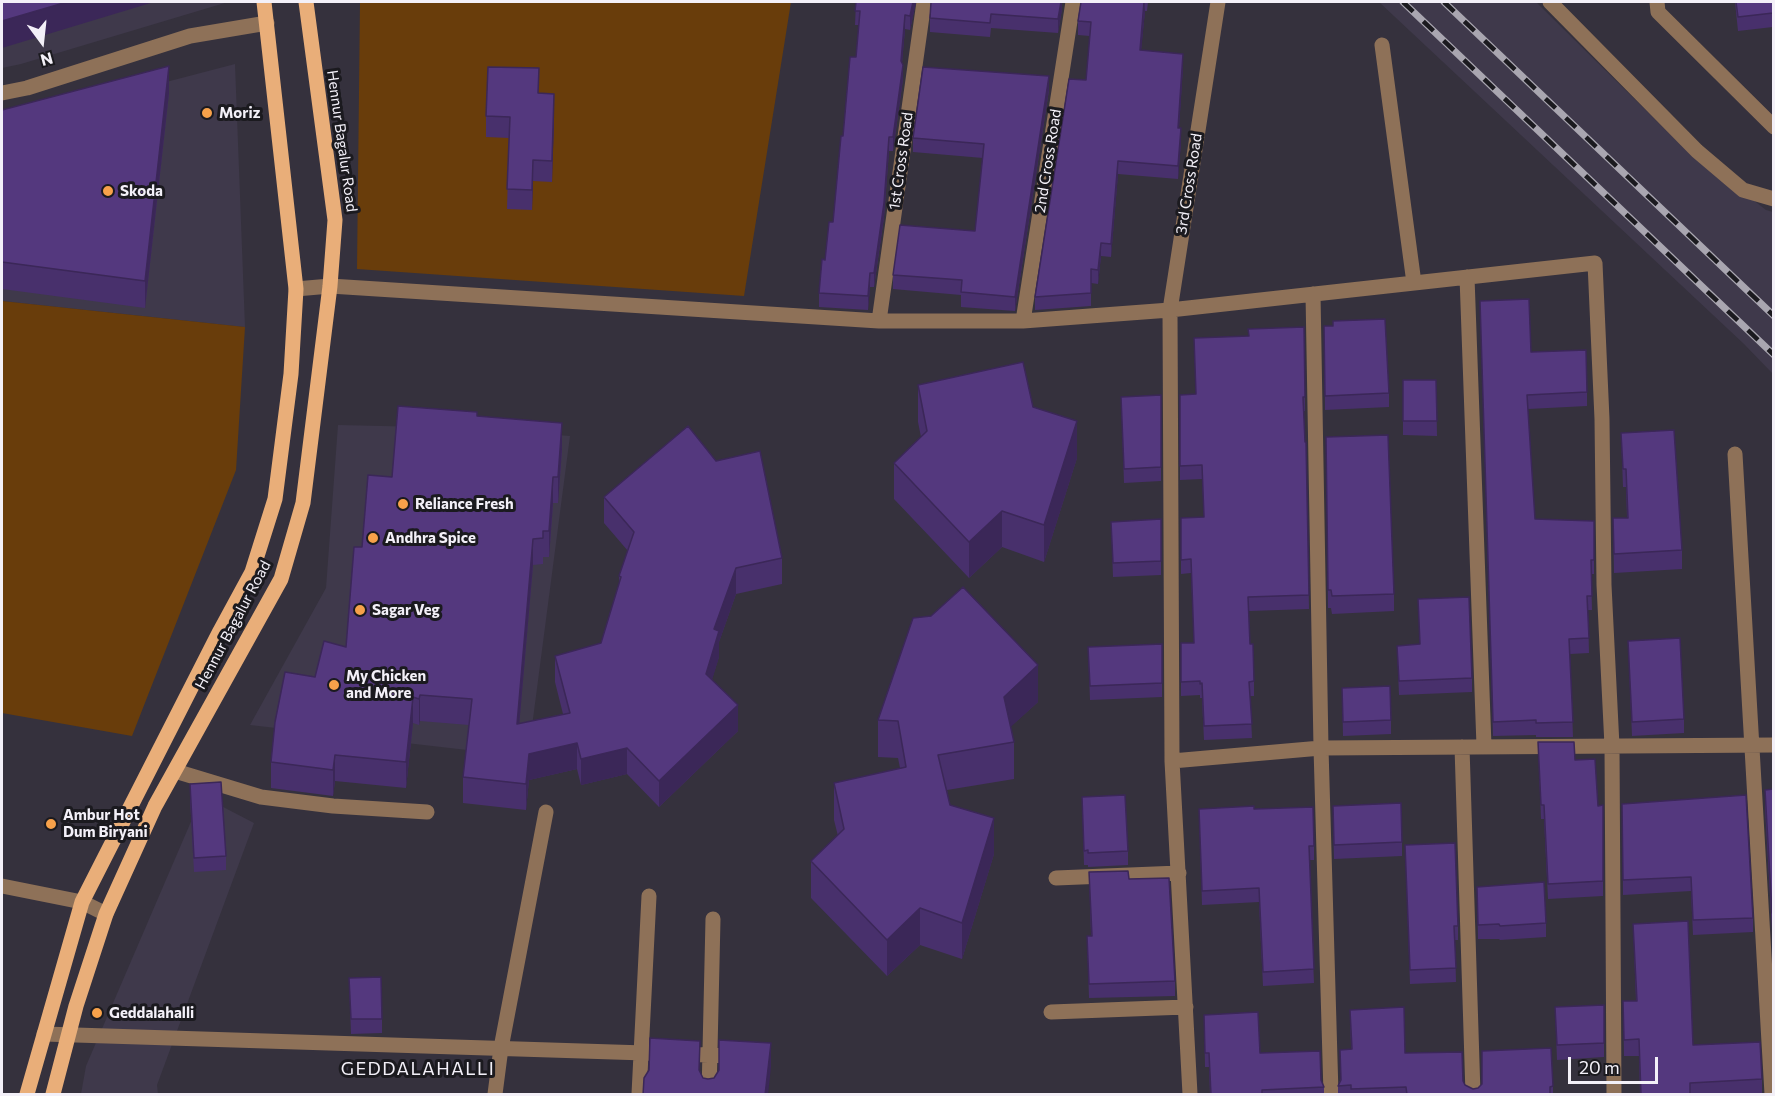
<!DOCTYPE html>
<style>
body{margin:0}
#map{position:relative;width:1775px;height:1096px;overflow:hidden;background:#35313d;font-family:Commissioner,sans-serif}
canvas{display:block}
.frame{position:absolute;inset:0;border:3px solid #f3f0f8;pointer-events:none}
.north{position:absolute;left:12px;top:12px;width:60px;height:60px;-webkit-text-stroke:4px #1b1a1f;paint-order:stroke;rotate:165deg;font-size:16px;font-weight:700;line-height:24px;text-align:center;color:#f3f0f8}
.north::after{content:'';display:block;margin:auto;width:21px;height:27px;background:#f3f0f8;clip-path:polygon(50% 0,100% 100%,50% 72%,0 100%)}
.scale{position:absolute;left:1568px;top:1057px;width:90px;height:27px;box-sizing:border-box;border:3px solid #f3f0f8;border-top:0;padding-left:8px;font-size:18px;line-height:21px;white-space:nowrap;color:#f3f0f8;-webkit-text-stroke:4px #1b1a1f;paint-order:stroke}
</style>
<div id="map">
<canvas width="1775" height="1096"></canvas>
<div class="frame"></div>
<div class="north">N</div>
<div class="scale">20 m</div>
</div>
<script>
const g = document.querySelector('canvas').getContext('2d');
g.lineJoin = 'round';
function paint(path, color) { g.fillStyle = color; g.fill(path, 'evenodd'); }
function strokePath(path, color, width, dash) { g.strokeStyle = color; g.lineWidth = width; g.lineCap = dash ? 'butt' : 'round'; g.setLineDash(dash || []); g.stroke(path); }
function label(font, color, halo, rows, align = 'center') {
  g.font = font + ' Commissioner,sans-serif'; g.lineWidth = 6; g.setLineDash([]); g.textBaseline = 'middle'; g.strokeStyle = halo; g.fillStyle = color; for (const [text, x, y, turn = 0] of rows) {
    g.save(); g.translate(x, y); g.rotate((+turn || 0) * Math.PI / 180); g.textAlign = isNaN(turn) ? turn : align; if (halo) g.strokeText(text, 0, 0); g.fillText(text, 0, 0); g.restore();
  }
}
paint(new Path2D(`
 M2 2H228L21 64 2 68Z
 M1379 2H1536L1674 138 1766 210 1773 212V374L1744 344Z
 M235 64 245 327 2 301V125Z
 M338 425 470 428 570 436 528 757 250 725 326 588Z
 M202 796 254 823 157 1085 158 1094H81L86 1066Z`), '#3f394b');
paint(new Path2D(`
 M360 2H791L744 296 357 269Z
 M2 301 245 327 236 470 132 736 2 713Z`), '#693d0b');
strokePath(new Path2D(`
 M1218 2 1170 310 1172 761 1321 748 1313 294
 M1550 2 1697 151 1743 190 1774 199
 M1657 2 1658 12 1774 127
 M1382 45 1414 283
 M2 93 27 88 190 36 267 23
 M1467 277 1484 746
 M296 289 330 286 879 321H1023L1170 310 1595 263 1602 419 1604 585 1612 746 1614 1094
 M879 321 924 2
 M1023 321 1073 2
 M1735 454 1772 1094
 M1462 747 1473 1094
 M1172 761 1190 1094
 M175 771 261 797 333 806 427 812
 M1056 878 1179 873
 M2 886 82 902 106 914
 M1051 1012 1186 1007
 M44 1034 740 1056
 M495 1094 501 1048 546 812
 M639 1094 649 896
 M709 1094 713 919
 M1331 1094 1321 748 1774 745`), '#8e7158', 15);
strokePath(new Path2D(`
 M27 1094 82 902 220 631 252 572 275 499 291 374 296 289 264 2
 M53 1094 76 1006 106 914 155 806 281 579 303 503 330 286 335 220 306 2`), '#e9ae79', 15);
const rail = new Path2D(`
 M1403 2 1774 355
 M1444 2 1774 316`);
strokePath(rail, '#a9a6b0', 7);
strokePath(rail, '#1b1a1f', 4.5, [14]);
paint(new Path2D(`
 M856 2H916L910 30 905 29 902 63 903 79 893 151H889L884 217 874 287H870L868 310 819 307V293L833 222 843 136 856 57 859 25H855Z
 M1062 2V9L1058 33 991 28 990 37 930 32V18Z
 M1081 2H1148L1147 11H1145L1141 50 1183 67 1179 128 1181 142 1178 179 1118 174 1111 257 1101 256 1098 284 1091 283V306L1035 310V297L1086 80 1090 36 1078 35V21Z
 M1735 2H1773V27L1738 31Z
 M1049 90 1015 311 961 307V295L893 289V275L975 231 983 158 913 152V138Z
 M169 93 145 308 2 289V110Z
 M539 93 554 115 552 182 533 181 532 210 507 209 509 138 486 137V116Z
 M1480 301 1531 352 1587 392V406L1528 409 1535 519 1594 521V574H1591L1592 610H1588L1589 653 1570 654 1573 737H1536V735L1493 736Z
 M1324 326 1389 393V407L1325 410Z
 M1304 327 1305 411H1303L1305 442H1306L1309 609 1249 611 1250 644 1254 681V696H1250L1252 738 1204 740 1202 698H1200V695L1181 696V643H1194L1191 573 1181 574V518L1204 517 1202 479 1180 480V395L1196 394 1194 338 1248 336Z
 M1403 380H1436L1437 436 1403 435Z
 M918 385 1033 407 1077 458 1044 562 1002 547 969 578 894 499V463L921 437 918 422Z
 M1161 395V481L1124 483 1121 397Z
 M477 416 562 449 558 503H553L549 557H543V564L533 565 519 724 563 714 555 682V656L601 643 619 583V576L628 551 604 523V497L782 558V584L736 594 719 642V657L712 679 738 731 659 807 627 774 581 785 577 769 529 780 526 810 463 803V777L469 725 420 721 419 725 413 723 406 788 335 781 333 796 271 788V762L315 677 346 647 362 547 392 477Z
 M1621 433 1682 550V569L1614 573 1613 518H1627L1626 487H1623Z
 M1326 437 1394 594V611L1332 614 1331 608H1328Z
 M1161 519V575L1113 577 1111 522Z
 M1418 599 1472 678V692L1399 695 1397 646 1420 644Z
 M1628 641 1684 719V733L1632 736Z
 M1162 644V697L1090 700 1088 647Z
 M1342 688 1391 720V734L1343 736Z
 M1038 702 1010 727 1014 742V779L947 790 950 805 994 854 962 959 920 945 887 976 811 898V861L838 836 834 820V783L900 768 898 758 878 757V720Z
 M1538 742 1575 760 1598 806 1603 805V896L1548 899 1544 819H1541Z
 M1773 759V931H1772L1765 808V790L1773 789Z
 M190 784 226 856V870L194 872 190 798Z
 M1082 797 1128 851V865L1088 867V865H1084Z
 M1622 804 1753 918V932L1693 935 1691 891 1623 895Z
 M1199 809H1254L1314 846V860H1309L1314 983 1263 986 1259 902 1202 905Z
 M1333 820 1402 842V856L1334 859Z
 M1405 845 1458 926V940H1455L1456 982 1410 984Z
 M1089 872 1129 879 1175 981V996L1089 998 1087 936H1091Z
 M1477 887 1546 923V937L1500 940 1499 939H1478Z
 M1633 924 1693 1045 1762 1079V1095H1640L1639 1056H1624L1623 1001H1636Z
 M349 978 382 1019V1033L351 1034Z
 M1604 1005V1057L1557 1060 1555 1007Z
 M1350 1010 1405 1053 1463 1081 1465 1085 1473 1089 1553 1086V1095H1338V1086L1351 1049Z
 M1204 1015 1260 1053 1321 1080 1324 1087V1095H1210L1209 1067H1205Z`), '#48306c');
paint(new Path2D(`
 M67 2H154L2 48V21Z
 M913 2H916L910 30V16Z
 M1061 2H1062V9L1058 33V19Z
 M1145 2V11L1140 64V50Z
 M905 15V29L901 75V61Z
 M1183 54V67L1178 142V128Z
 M903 65V79L893 151V137Z
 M169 66V93L145 308V281Z
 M1049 76V90L1015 311V297Z
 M554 94V115L552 182V161Z
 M1181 128V142L1178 179V166Z
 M889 137V151L884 217 874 287V273Z
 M533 160V181L532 210V190Z
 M1118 161V174L1111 257V244Z
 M1101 243V256L1098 284V270Z
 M870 273V287L868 310V296Z
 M1077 421V458L1044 562V525Z
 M562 423V449L558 503V477Z
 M553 477V503L549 557V531Z
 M1002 511V547L969 578V542Z
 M533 539V565L517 750V724Z
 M736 568V594L719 642V657L706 700V674L714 629Z
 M1038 665V702L1004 733V697Z
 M420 695V721L419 725V699Z
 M413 697V723L406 788V762Z
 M738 705V731L659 807V781Z
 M577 743V769L529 780 526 810V784L529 754Z
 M627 748V774L581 785V759Z
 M335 755V781L333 796V770Z
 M994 818V854L962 959V923Z
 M920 908V945L887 976V940Z
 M771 1043V1067L768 1095H765Z`), '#3b2758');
const building = new Path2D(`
 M2 2H67L2 21Z
 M856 2H913L910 16 905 15 901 61 903 65 893 137H889L884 203 874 273H870L868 296 819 293 822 259 825 260 829 222H833L841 136H843L850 57H856L860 11H855Z
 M931 2H1061L1058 19 991 14 990 23 930 18Z
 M1081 2H1144L1140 50 1183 54 1178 128H1181L1178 166 1118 161 1111 244 1101 243 1098 270 1091 269V293L1035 297 1069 79 1086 80 1091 22 1078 21Z
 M1736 2H1773V13L1738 17Z
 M169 66 145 281 2 262V110Z
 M488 67 539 68 538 93 554 94 552 161 533 160 532 190 507 189 510 117 486 116Z
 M923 67 1049 76 1015 297 961 292 962 280 893 275 900 225 975 231 984 144 913 138Z
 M1529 299 1531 352 1586 350 1587 392 1527 395 1535 519 1594 521V560H1591L1592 596H1587L1589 638 1569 639 1573 722 1536 723V720L1493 722 1480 301Z
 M1385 319 1389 393 1325 396 1324 326H1333V321Z
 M1304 327 1305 397H1303L1305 442H1306L1309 595 1248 597 1250 644H1253L1254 681 1249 682 1252 724 1204 726 1202 683 1200 684V681L1181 682V643H1194L1191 559 1181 560V518L1204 517 1202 465 1180 466V395L1196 394 1194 338 1249 336 1248 329Z
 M1023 362 1033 407 1077 421 1044 525 1002 511 969 542 894 463 927 431 918 385Z
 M1403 380H1436L1437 421H1403Z
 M1161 395V467L1124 469 1121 397Z
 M398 406 477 412V416L562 423 558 477H553L549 531H543V538L533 539 517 724 570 713 555 656 601 643 621 577 619 576 634 532 604 497 688 426 716 461 760 451 782 558 736 568 714 629 719 631 706 674 738 705 659 781 627 748 581 759 577 743 529 754 526 784 463 777 472 699 420 695 419 699 413 697 406 762 335 755 333 770 271 762 275 722 285 672 315 677 324 641 346 647 354 547H362L368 475 392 477Z
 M1674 430 1682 550 1614 554 1613 518H1628L1626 469H1623L1621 433Z
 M1388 435 1394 594 1332 596 1331 590H1328L1326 437Z
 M1161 519V561L1113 563 1111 522Z
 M963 587 1038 665 1004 697 1014 742 938 755 950 805 994 818 962 923 920 908 887 940 811 861 844 829 834 783 906 767 898 721 878 720 913 618 931 616Z
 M1469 597 1472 678 1399 681 1397 646 1420 644 1418 599Z
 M1680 638 1684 719 1632 722 1628 641Z
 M1162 644V683L1090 686 1088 647Z
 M1390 686 1391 720 1343 722 1342 688Z
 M1538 742H1574L1575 760 1595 759 1598 806 1603 805V881L1548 884 1544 805H1541Z
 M221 782 226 856 194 858 190 784Z
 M1773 789V913H1772L1765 790Z
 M1125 795 1128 851 1088 853V850L1084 851 1082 797Z
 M1746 795 1753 918 1693 920 1691 877 1623 880 1622 804Z
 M1401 803 1402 842 1334 845 1333 806Z
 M1254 806V809L1313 807 1314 846H1309L1314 969 1263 972 1259 888 1202 891 1199 809Z
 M1455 843 1458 926H1454L1456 968 1410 970 1405 845Z
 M1128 871 1129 879 1169 878 1175 981 1089 984 1087 936H1092L1089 872Z
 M1544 882 1546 923 1500 926 1499 924 1478 925 1477 887Z
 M1688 921 1693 1045 1760 1042 1762 1079 1690 1083V1095H1641L1639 1039 1624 1040 1623 1001H1637L1633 924Z
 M381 977 382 1019H351L349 978Z
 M1604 1005V1043L1557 1045 1555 1007Z
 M1404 1007 1405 1053 1462 1052 1463 1081 1465 1085 1473 1089 1478 1088 1482 1084V1051L1551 1048 1553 1086 1550 1087V1095H1407L1406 1087 1351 1089V1085L1338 1086 1341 1080 1340 1050 1352 1049 1350 1010Z
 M1258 1012 1260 1053 1320 1051 1321 1080 1324 1087 1262 1090V1095H1211L1209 1053H1205L1204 1015Z
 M650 1038 700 1041 699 1070 703 1078 708 1079 714 1078 719 1070V1040L771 1043 765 1095H643L644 1078 649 1070Z`);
paint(building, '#54387e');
strokePath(building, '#3b2758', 1.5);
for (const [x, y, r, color] of [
 [207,113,6,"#f7a14a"],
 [108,191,6,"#f7a14a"],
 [403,504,6,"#f7a14a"],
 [373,538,6,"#f7a14a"],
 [360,610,6,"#f7a14a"],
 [334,685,6,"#f7a14a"],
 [51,824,6,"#f7a14a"],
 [97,1013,6,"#f7a14a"]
]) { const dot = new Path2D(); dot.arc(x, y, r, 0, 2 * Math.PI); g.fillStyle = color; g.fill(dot); strokePath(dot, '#1b1a1f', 2); }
label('bold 15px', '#f3f0f8', '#1b1a1f', [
 ["Moriz",219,113],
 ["Skoda",120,191],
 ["Reliance Fresh",415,504],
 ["Andhra Spice",385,538],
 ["Sagar Veg",372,610],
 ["My Chicken",346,676],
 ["and More",346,693],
 ["Ambur Hot",63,815],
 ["Dum Biryani",63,832],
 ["Geddalahalli",109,1013]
], 'left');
label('15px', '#f3f0f8', '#1b1a1f', [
 ["Hennur Bagalur Road",342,141,82],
 ["1st Cross Road",901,161,-82],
 ["2nd Cross Road",1048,161,-81],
 ["3rd Cross Road",1189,184,-81],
 ["Hennur Bagalur Road",233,625,-62]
]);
g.letterSpacing = '1.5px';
label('18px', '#f3f0f8', '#1b1a1f', [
 ["GEDDALAHALLI",418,1069]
]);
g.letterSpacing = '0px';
</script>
